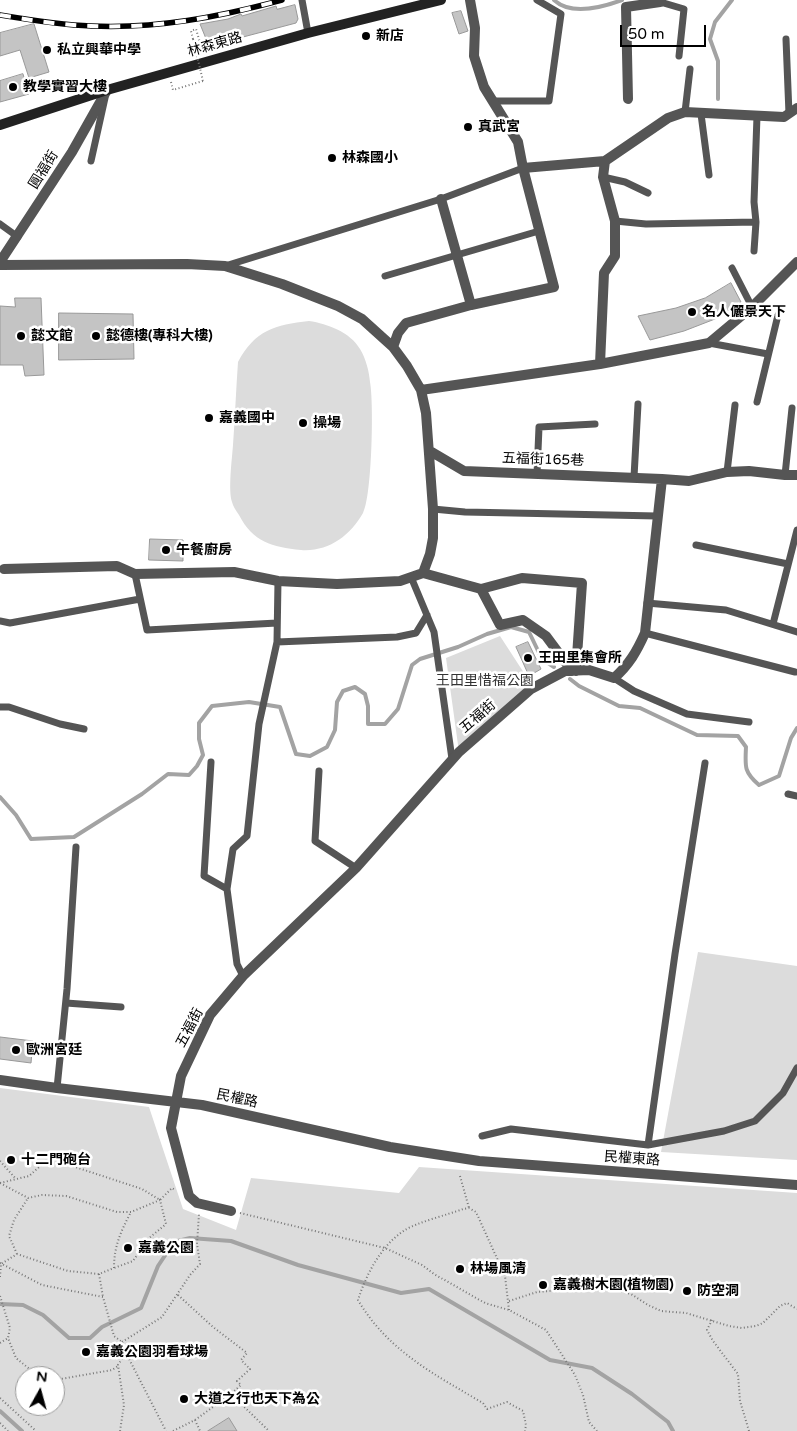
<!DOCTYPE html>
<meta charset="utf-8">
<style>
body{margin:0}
#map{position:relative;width:797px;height:1431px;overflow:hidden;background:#fff;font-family:"Varela Round",sans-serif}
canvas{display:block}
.north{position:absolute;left:15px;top:1366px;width:50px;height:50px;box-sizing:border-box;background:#fff;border:1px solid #999;border-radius:50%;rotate:7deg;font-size:14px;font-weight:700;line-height:20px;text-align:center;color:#000}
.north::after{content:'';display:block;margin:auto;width:18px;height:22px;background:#000;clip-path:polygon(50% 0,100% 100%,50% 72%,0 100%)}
.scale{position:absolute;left:620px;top:25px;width:86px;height:22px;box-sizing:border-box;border:2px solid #000;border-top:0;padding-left:6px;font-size:15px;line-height:18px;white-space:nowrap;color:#000;-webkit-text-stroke:4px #fff;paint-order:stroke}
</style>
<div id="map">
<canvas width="797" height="1431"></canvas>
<div class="north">N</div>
<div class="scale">50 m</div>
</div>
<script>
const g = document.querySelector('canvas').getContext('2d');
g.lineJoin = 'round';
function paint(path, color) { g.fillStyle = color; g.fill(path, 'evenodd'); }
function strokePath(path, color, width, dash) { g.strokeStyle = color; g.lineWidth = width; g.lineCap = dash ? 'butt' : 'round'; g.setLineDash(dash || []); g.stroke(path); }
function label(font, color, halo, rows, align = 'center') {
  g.font = font + ' "Varela Round","Noto Sans TC",sans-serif'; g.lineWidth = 5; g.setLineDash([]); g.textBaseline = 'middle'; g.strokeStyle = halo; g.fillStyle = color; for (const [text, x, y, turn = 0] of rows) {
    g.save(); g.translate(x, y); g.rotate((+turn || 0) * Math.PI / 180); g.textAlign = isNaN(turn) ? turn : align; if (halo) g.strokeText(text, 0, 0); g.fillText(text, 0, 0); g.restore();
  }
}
paint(new Path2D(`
 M309 321C328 324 350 332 360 349 366 359 369 371 370 382 374 403 372 497 363 513 350 536 328 552 301 550 272 547 253 542 239 515 236 511 233 506 232 502 228 490 232 459 233 445 235 417 236 390 238 362 255 330 275 325 309 321Z
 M500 636 526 676 531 689 459 752 446 658Z
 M698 952 797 966V1160L661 1152Z
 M0 1088 149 1107 183 1209 236 1230 251 1178 399 1193 419 1167 797 1193V1431H0ZM25 1376H55V1406H25Z`), '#dcdcdc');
strokePath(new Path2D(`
 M554 0C571 16 603 7 622 0
 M718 99V61L710 39 715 22 732 0
 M570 679 579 686 619 706 640 708 697 735 738 736 746 747C745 767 744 772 759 785L779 776 791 738 797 728
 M0 797 16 815 31 839 74 837 142 794 168 774 189 775 197 766 203 755 199 739V723L212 706 249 702 280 707 296 754 310 756 327 747 335 730 337 702 343 691 355 687 365 694 368 706V724H385L398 709 412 665 420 659 458 647 487 634 511 627 529 632 542 659 554 667
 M0 1304 23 1305 43 1315 69 1338H90L102 1327 141 1308 158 1266 174 1242 190 1238 231 1241 298 1265 401 1293 429 1289 550 1360 592 1368 632 1394 668 1422 673 1431
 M0 1411 22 1431`), '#a3a3a3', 4);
const building = new Path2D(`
 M295 5 298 19 296 23 209 46 200 24 228 19 241 14 242 16 276 6 277 9Z
 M461 11 468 31 459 34 452 13Z
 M34 24 49 72 29 78 20 50 0 56V33Z
 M23 74 29 94 0 102V81Z
 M731 283 741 302 715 319 684 331 650 340 638 316 676 308 705 298Z
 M15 298H41L44 375 25 376 23 365H0V306L15 307Z
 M59 313 133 314 134 359 59 360Z
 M150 539 183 540V561L149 560Z
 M528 642 541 669 529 676 516 647Z
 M0 1037 33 1041 31 1063 0 1059Z
 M229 1418 237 1431H208Z`);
paint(building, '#c4c4c4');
strokePath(building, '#999', 1);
strokePath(new Path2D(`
 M193 39 191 31 196 29 203 53
 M171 82 173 90 203 81
 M0 1161 16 1179
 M460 1176 469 1208
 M0 1183 29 1176 47 1160 63 1163 142 1189 160 1200 172 1188 175 1190
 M0 1183 28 1198 42 1195 66 1196 117 1212H131L160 1200 166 1224 148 1239 133 1261 114 1268
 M240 1213 385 1248 422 1265 434 1274 485 1303 509 1310 546 1330 575 1375 583 1395 589 1422 597 1431
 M17 1254 9 1236 14 1220 28 1198
 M0 1263 42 1285 103 1297 114 1336 122 1342 126 1353 118 1365 124 1405 120 1431
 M99 1274 103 1297
 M0 1277 1 1264 17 1254 68 1271 99 1274 114 1268C114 1246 121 1231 131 1212
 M178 1295 213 1327 247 1353 241 1360 250 1369 237 1381 241 1385 231 1394
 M0 1296 10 1328 8 1338 16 1358 38 1376
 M509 1301 537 1292 573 1289 593 1284 631 1294 648 1305 661 1311 686 1313 729 1326 742 1328 756 1326 763 1323 780 1306 787 1303 797 1309
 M509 1310 505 1276 476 1212 469 1208 463 1209C447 1215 418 1222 405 1230 381 1245 366 1275 358 1300 387 1350 435 1375 483 1403L487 1409 507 1402 523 1411 526 1425 525 1431
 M712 1320 707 1330 713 1341 738 1374 740 1401 749 1431
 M122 1342 162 1317 190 1275 200 1264 197 1244 199 1214
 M0 1343 8 1338
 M126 1353 166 1431
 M55 1380 112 1370 118 1366
 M0 1398 36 1431
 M195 1420 231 1394 269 1431
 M0 1423 8 1431
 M173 1431 195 1420 200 1431`), '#777', 2, [1, 2.5]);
strokePath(new Path2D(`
 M302 0 308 33
 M660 2 684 9 679 56
 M786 39 789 114
 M492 101H549L561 14 537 0
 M685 112 690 69
 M701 114 709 175
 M91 161 105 98
 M603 177 625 182 648 193
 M615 221 646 224 756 222 754 202 757 116
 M0 224 18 237
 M754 251 756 222
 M225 266 441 199 523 168
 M732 268 752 307
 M385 276 539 231
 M709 343 768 354
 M757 402 778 315
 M727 472 735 405
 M537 474 539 427 595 424
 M785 475 792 408
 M634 477 638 404
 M433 509 465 512 657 516
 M696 545 788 564
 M135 574 147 630 277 623
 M411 577 434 632 452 759
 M647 603 726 610 797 632
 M0 621 10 623 140 599
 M773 624 797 530
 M645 633 795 672
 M277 642 397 637 416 633 427 615
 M614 678 634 691 687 714 749 722
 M0 707H9L60 724 84 729
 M211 762 204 876 227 889 237 964 243 976
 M319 771 315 841 356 868
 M788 794 797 796
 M227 889 233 849 247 836 259 724 277 642 278 581
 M66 1003 121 1007
 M57 1088 67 989 76 847
 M482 1136 511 1129 648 1145 724 1131 755 1121 783 1093 797 1068
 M648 1145 675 954 705 763`), '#555', 7);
strokePath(new Path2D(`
 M628 99 626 7 660 2V0
 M523 168 605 161 668 118 685 112 784 117 797 108
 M441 199 471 305
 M0 262 72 152 107 90
 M0 265 187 264 225 266 282 284 338 306 362 319 393 347 407 366 421 390
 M393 347 398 333 406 323 471 305 554 287 523 168 518 142 484 87 474 56 475 28 470 0
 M600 364 604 273 615 256V221L603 177 605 161
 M430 451 464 471 662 479
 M4 569 117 566 135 574 234 572 278 581 337 584 400 581 423 573 430 554 433 538V509L426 413 421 390 600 364 709 343 752 307 797 262
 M423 573 481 589 500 625 523 620 546 636 572 671
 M481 589 522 578 582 583 576 671
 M0 1080 57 1088 202 1105 390 1147 479 1161 797 1185
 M231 1211 197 1203 189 1196 171 1128 181 1076 210 1015 243 976 356 868 459 752 531 689 565 671 589 670 614 678C629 665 637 651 645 633L662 479 689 481 727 472 749 471 785 475H797`), '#555', 10);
strokePath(new Path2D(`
 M0 125 107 90 308 33 441 0`), '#222', 10);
const rail = new Path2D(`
 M0 15C30 20 60 25 91 26 156 29 219 17 282 0`);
strokePath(rail, '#000', 5.5);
strokePath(rail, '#fff', 4, [11]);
strokePath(new Path2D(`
 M193 39 203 81`), '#777', 2, [1, 2.5]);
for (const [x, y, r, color] of [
 [366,36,5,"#000"],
 [47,50,5,"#000"],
 [13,87,5,"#000"],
 [468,127,5,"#000"],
 [332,158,5,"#000"],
 [692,312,5,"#000"],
 [21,336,5,"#000"],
 [96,336,5,"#000"],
 [209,418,5,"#000"],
 [303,423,5,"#000"],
 [166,550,5,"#000"],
 [528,658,5,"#000"],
 [16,1050,5,"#000"],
 [11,1160,5,"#000"],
 [128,1248,5,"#000"],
 [460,1269,5,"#000"],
 [543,1285,5,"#000"],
 [687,1291,5,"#000"],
 [86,1352,5,"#000"],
 [184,1399,5,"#000"]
]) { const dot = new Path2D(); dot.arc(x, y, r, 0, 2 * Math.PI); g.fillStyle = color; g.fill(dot); strokePath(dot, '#fff', 2); }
label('bold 14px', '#000', '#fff', [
 ["新店",376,36],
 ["私立興華中學",57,50],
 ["教學實習大樓",23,87],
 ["真武宮",478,127],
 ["林森國小",342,158],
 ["名人儷景天下",702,312],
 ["懿文館",31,336],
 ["懿德樓(專科大樓)",106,336],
 ["嘉義國中",219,418],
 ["操場",313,423],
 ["午餐廚房",176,550],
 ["王田里集會所",538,658],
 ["歐洲宮廷",26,1050],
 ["十二門砲台",21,1160],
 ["嘉義公園",138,1248],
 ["林場風清",470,1269],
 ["嘉義樹木園(植物園)",553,1285],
 ["防空洞",697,1291],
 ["嘉義公園羽看球場",96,1352],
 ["大道之行也天下為公",194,1399]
], 'left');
label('14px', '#000', '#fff', [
 ["林森東路",215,45,-16],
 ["圓福街",44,170,-58],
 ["五福街165巷",543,460,2],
 ["五福街",478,717,-41],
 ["五福街",190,1028,-62],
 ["民權路",237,1099,12],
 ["民權東路",632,1159,4]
]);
label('14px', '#333', '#fff', [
 ["王田里惜福公園",485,681]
]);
</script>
